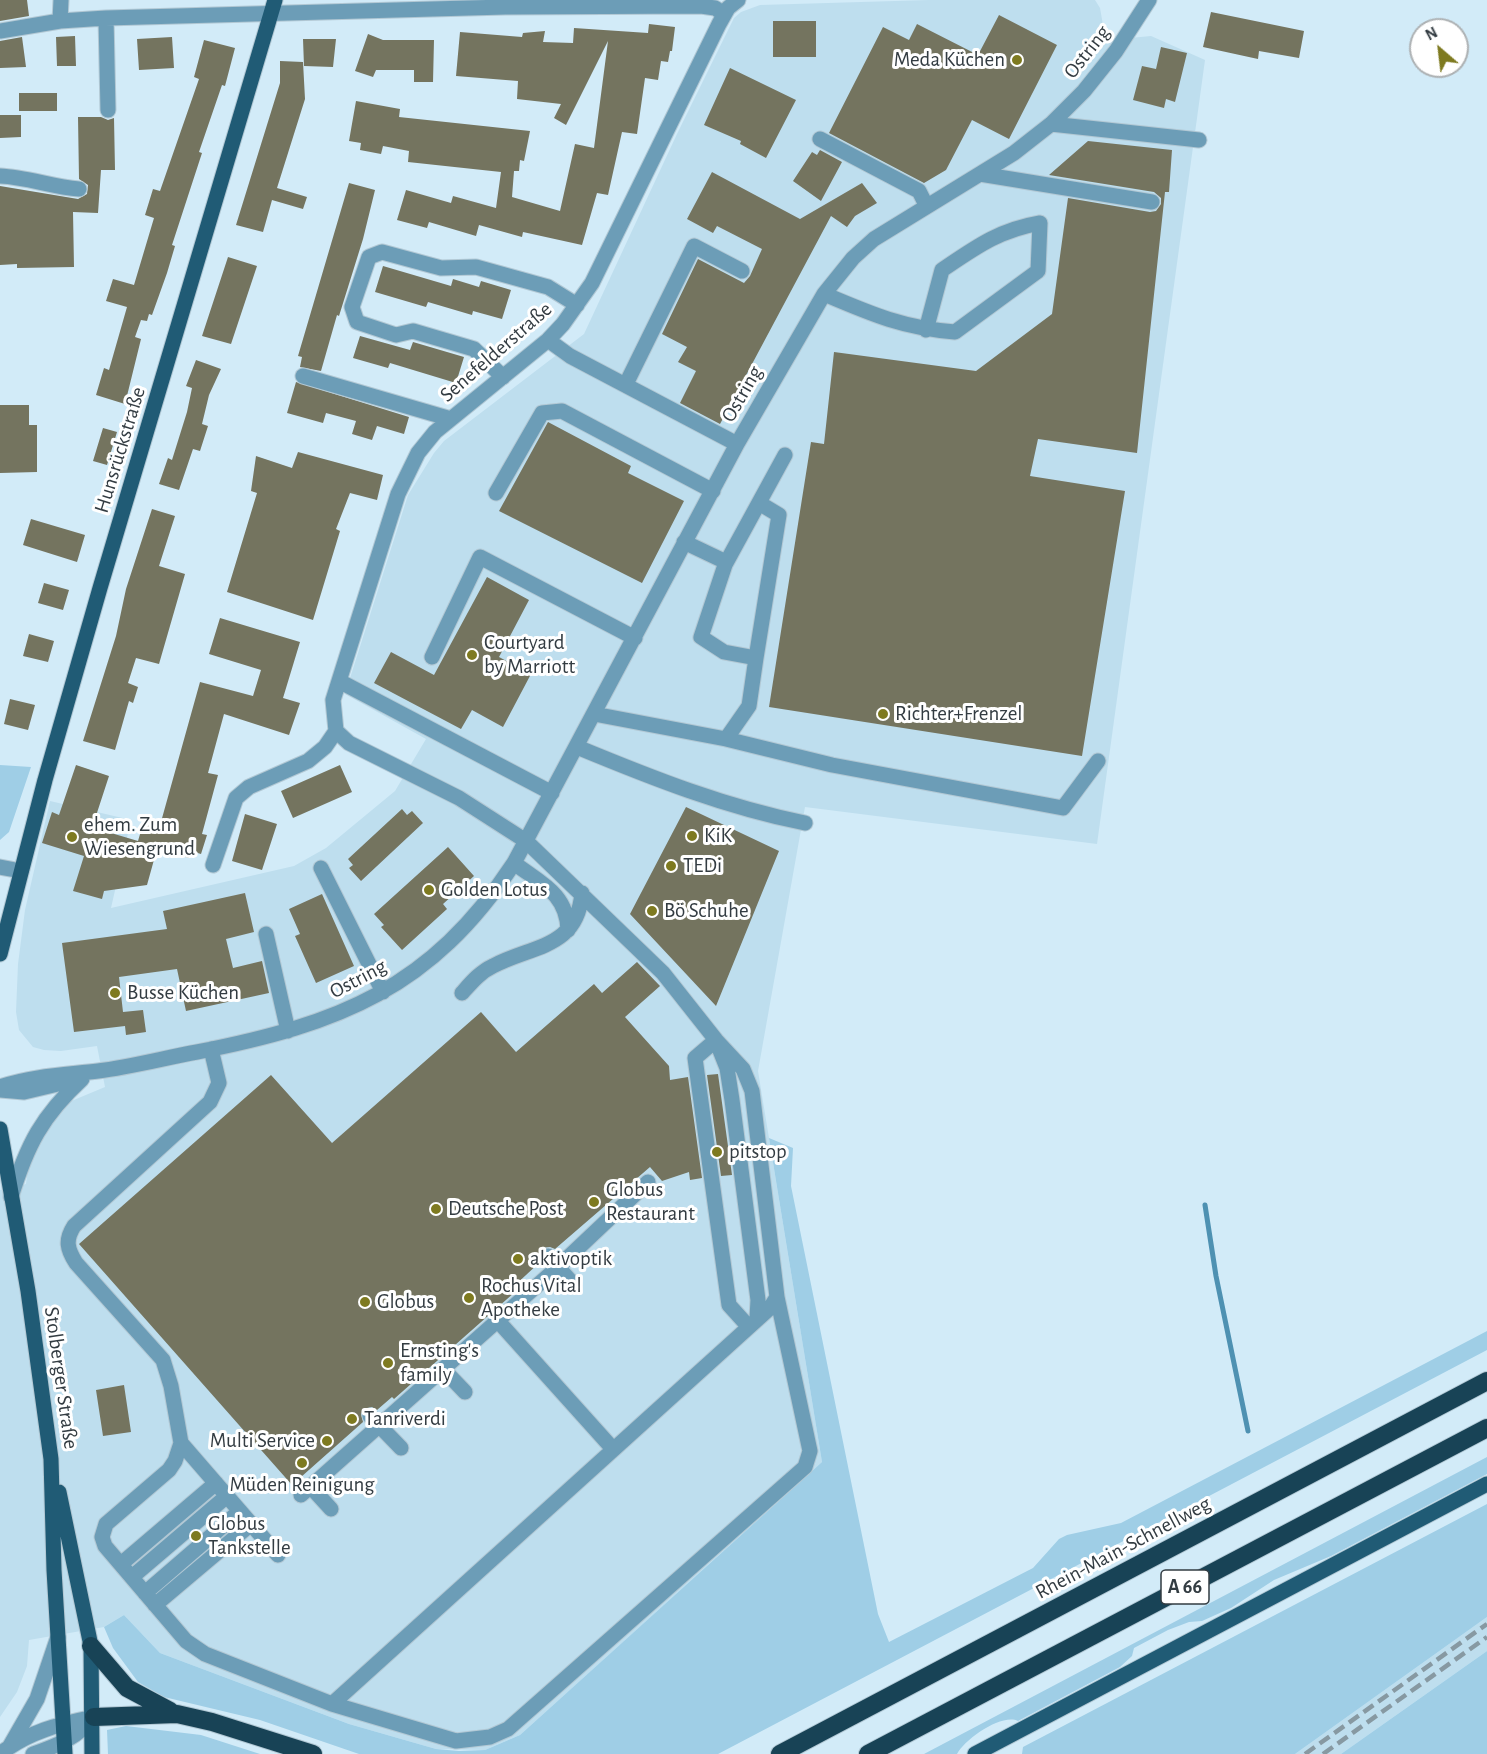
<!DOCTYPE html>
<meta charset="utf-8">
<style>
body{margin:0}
#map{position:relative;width:1487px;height:1754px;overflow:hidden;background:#d2ebf8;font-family:"Alegreya Sans",sans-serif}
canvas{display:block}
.north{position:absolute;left:1409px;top:18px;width:60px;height:60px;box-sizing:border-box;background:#fff;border:2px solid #adb1b3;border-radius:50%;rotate:332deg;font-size:16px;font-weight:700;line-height:24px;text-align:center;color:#333c42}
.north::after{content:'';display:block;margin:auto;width:21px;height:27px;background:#7e7a20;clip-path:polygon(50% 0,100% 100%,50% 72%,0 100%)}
</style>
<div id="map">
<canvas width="1487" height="1754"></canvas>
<div class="north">N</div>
</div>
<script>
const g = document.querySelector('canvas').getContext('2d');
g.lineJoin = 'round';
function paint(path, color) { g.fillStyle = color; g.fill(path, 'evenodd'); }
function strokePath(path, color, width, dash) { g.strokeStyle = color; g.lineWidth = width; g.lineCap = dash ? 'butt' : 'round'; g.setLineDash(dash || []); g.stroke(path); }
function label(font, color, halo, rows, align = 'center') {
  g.font = font + ' "Alegreya Sans",sans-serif'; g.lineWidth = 6; g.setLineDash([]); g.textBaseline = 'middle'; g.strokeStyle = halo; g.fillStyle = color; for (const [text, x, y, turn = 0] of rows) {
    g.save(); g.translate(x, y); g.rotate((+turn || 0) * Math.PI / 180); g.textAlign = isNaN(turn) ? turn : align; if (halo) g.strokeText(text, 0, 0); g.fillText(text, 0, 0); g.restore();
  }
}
paint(new Path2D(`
 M929 0H1095L1100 8 1103 25 1098 41 1151 36 1205 60 1097 844 805 807 758 1071 822 1462 520 1735 485 1750 436 1749 349 1724 160 1653 124 1615 104 1627 29 1640 27 1666 17 1692 0 1717V1190L26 1184 29 1158 45 1129 69 1102 105 1087 97 1046 61 1051 44 1050 33 1047 19 1030 16 1012 18 964 25 910 50 801 131 820 111 908 294 866 326 848 395 791 426 739 345 694 408 495 434 453 444 441 584 334 677 134 734 18 741 12 760 5Z
 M1487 1617V1651L1341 1754H1295Z`), '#bedeee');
paint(new Path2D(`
 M0 765 31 767 9 832 0 840Z
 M769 1138 793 1148 791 1186 878 1614 889 1642 1033 1568 1059 1539 1067 1535 1121 1523 1487 1331V1350L718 1754H359L260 1720 164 1697 138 1682 113 1648 104 1627 124 1615 160 1653 349 1724 436 1749 459 1751 485 1750 520 1735 822 1462Z
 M1487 1457V1474L1331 1556 1274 1580 1231 1608 1202 1621 1189 1622 1168 1630 1134 1648 1132 1656 1120 1667 1018 1721C1002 1713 965 1739 957 1754H924Z
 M1487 1504V1617L1295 1754H1022L1023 1747Z
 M1487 1651V1754H1341Z
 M126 1726 201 1735 260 1754H108L107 1730Z`), '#9fcee6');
strokePath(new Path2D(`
 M1205 1205 1216 1276 1248 1431`), '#4e91b2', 5);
paint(new Path2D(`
 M0 0H27L29 16 0 21Z
 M1211 12 1304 31 1299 58 1259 51 1258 59 1203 47Z
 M999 15 1057 45 1009 139 972 120 946 170 924 183 829 133 883 27 909 40 917 24 978 55Z
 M773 21H816V57H773Z
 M649 24 675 27 672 51H670L668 62 661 61 658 80 645 78 637 134 622 132 608 195 597 193 582 245 523 232 522 237 479 225 476 236 429 222 427 228 397 220 406 190 451 203 453 196 496 208 501 172 408 162 409 151 383 146 381 154 360 150 361 143 349 141 356 101 400 109 399 117 530 131 524 161 520 160 519 171H514L512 197 560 211 575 144 594 148 608 41 566 125 554 118 561 104 517 99 518 81 456 76 460 32 522 37 523 33 545 31 543 42 573 43 574 28 648 33Z
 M368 34 383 40H434L433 82H414V70H376L373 77 355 71Z
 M75 36 76 66H57L56 37Z
 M22 37 26 67 0 68V41Z
 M172 37 174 68 139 70 137 39Z
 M303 39H336L333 67 304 66Z
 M204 40 235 48 225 86 222 85 199 152 202 153 172 245 175 246 167 273 152 315 149 314 147 321 141 320 135 337 141 339 125 404 96 395 104 368 109 370 127 307 106 301 113 279 134 285 154 218 145 215 153 189 160 191 199 79 194 77Z
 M1161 47 1187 53 1175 102 1166 99 1164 108 1133 100 1142 66 1156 69Z
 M280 61 303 62 305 99 277 188 307 197 303 209 272 200 263 232 236 225 280 83Z
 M730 68 796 100 766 158 740 144 741 141 704 125Z
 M19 93H57V111H19Z
 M0 115H21V137L0 138Z
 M78 117H101L108 120 114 118 115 170H101L98 213 73 212 74 267 17 268V264L0 265V186L78 199 87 194 88 185 79 179Z
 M1088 141 1172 150 1169 192H1165L1137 453 1038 439 1030 476 1125 491 1082 756 769 707 811 442 824 444 834 352 976 371 1052 314 1068 198 1150 212 1156 211 1161 204V198L1154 192 1049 175Z
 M820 150 842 162 821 201 793 181 812 152 817 155Z
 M712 172 800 219 862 183 877 203 855 216 847 227 831 216 720 424 680 403 696 371 678 362 687 347 662 334 698 259 744 283 750 276 762 249 717 226 713 233 687 219Z
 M349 183 375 190 363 239 339 316 337 315 321 371 300 367 302 357 298 356Z
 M228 257 257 266 231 344 202 336Z
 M383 266 451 286 453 279 479 287 481 281 511 290 502 319 473 311 472 315 428 302 426 307 375 292Z
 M360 336 410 350 413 342 464 357 456 383 390 363 388 368 353 358Z
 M196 360 221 369 209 395 202 424 208 426 200 451 193 449 179 490 159 484 168 458 172 460 187 412 192 388 186 386Z
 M296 382 409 417 404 434 377 426 372 440 352 434 356 421 326 413 323 423 287 413Z
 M0 405H29V425H37V472L0 473Z
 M548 422 631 466 628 473 684 501 642 583 499 511Z
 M103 428 117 432 107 465 93 461Z
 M298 452 383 475 377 500 350 493 336 529 340 531 313 620 227 592 257 493 251 491 256 456 292 468Z
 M152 509 175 516 159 566 185 574 159 664 136 658 128 683 138 687 133 703 129 701 115 750 83 741 116 636 126 589Z
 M31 519 85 535 77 562 23 545Z
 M487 577 529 600 499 657 531 674 503 727 472 710 461 729 374 683 391 652 434 675Z
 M44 583 69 590 63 610 38 603Z
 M220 618 300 642 283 698 300 703 289 735 224 714 208 773 218 775 202 834 207 835 201 854 191 851 189 858 157 849 147 885 104 891 102 899 73 891 84 856 42 843 52 812 59 815 76 765 109 776 93 825 102 828 101 830 138 841 143 824 159 829 200 682 253 696 261 670 209 654Z
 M29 634 54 641 48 662 23 656Z
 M10 699 35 705 28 730 4 724Z
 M340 765 352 792 293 818 281 791Z
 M686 807 779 851 716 1006 630 914Z
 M402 809 407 815 412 811 423 823 361 881 349 868 353 865 348 859Z
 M245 814 277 824 262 870 232 861Z
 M448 847 474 876 443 904 447 909 402 950 381 927 384 925 374 914Z
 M245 893 254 932 226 939 233 968 262 961 269 993 186 1011 177 969 119 977 123 1012 143 1010 146 1032 126 1035 125 1026 74 1032 62 943 167 929 163 911Z
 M322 894 354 966 316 983 295 936 300 934 289 909Z
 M637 962 660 986 625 1017 669 1066 670 1080 688 1077 702 1178 690 1180 689 1172 662 1181 650 1167 555 1249 550 1247 542 1248 539 1254 540 1262 512 1288 515 1292 394 1399 392 1397 377 1410 372 1407 364 1409 361 1414 363 1422 292 1485 79 1244 271 1075 332 1143 481 1012 516 1052 594 984 602 993Z
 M718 1074 732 1175 721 1176 707 1075Z
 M124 1385 131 1432 103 1436 96 1390Z`), '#74745f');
const minor = new Path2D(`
 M106 18 108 110
 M60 21 61 0
 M0 31 60 21 106 18 505 7 701 6 715 8 724 14
 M1051 124 1199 140
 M820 139 919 191 926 205
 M980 174 1152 202
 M0 176C27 177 52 187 79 189
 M824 294C871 314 903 328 955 332L1038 271 1040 223C999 230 976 247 942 270L926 330
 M548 340 570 356 737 444
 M303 376 451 419
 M503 377 474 349 413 331 396 335 357 322 352 307 369 257 382 252 441 268 476 267 548 287 577 305
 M626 384 694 246 742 271
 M496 493 542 413 562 411 713 491
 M726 563 785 455
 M432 657 480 557 635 638
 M756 658 779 515 759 503
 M339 681 552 793
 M594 714 726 739 749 706 756 658 724 652 701 637 726 562 684 542
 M726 739 832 765 1063 808 1098 761
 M577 747C652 778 725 807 805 823
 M514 863C540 883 567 893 568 930
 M213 865 236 798 249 787 308 761 325 747 336 731
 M0 867 21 871
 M321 868 383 992
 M266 934 288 1031
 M462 993C471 983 480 972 493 966 532 945 577 949 582 893
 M716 1040 695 1058 729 1305 748 1326
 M719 1048 727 1068 732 1100 758 1300 757 1318
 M211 1049 219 1083 210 1102 74 1226C65 1240 67 1249 76 1263L163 1360 171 1386 181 1443 175 1461 169 1470 106 1524 102 1537 105 1546 186 1641 205 1654 332 1704 456 1741 490 1737 508 1729 805 1467 810 1451 777 1297 752 1091 743 1069 716 1040 663 973 526 841 459 798 349 743 336 731 333 700 398 494 418 453 435 432 548 340 563 324 592 283 719 24 728 8 738 0
 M0 1087C33 1076 64 1075 98 1071 131 1067 164 1058 197 1052 339 1024 431 989 514 863L737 444 824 294 853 258 874 239 1014 153 1051 124 1084 91 1116 51 1149 0
 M0 1090 24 1092 79 1079
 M11 1197C27 1145 42 1116 82 1079
 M548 1256 574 1285
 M498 1321 613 1449
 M443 1369 465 1392
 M370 1416 401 1448
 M181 1443 278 1555
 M310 1486 331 1509
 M301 1495 558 1267 648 1182
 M121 1564 216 1483
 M132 1577 227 1496
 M145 1593 240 1511
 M155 1605 251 1524
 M332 1704 770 1308 777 1297
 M10 1746 37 1699 58 1637
 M0 1754C28 1732 59 1724 94 1717
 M33 1754C57 1746 78 1737 94 1717`);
const major = new Path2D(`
 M0 954 45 780 100 588 275 0
 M0 1129 28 1291 51 1459 54 1570 65 1754
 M59 1492 91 1646 92 1754
 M975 1754 1487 1484`);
const highway = new Path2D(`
 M91 1646 127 1688 170 1711
 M94 1717 177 1714 212 1722 313 1754
 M780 1754 1487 1381
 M868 1754 1487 1428`);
strokePath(minor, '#b2c8d4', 17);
strokePath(major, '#b2c8d4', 17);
strokePath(highway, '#b2c8d4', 20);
strokePath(minor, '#6c9db7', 15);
strokePath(major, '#205b75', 15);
strokePath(highway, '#184356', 18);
strokePath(new Path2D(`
 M1305 1754 1487 1624
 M1323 1754 1487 1637`), '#8799a2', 4.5, [12, 6]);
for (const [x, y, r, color] of [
 [1017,60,6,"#7e7a20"],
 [472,655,6,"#7e7a20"],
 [883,714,6,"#7e7a20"],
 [692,836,6,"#7e7a20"],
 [72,837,6,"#7e7a20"],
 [671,866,6,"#7e7a20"],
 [429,890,6,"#7e7a20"],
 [652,911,6,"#7e7a20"],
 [115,993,6,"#7e7a20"],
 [717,1152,6,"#7e7a20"],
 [594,1202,6,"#7e7a20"],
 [436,1209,6,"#7e7a20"],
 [518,1259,6,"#7e7a20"],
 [469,1298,6,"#7e7a20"],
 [365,1302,6,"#7e7a20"],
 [388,1363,6,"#7e7a20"],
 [352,1419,6,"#7e7a20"],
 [327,1441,6,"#7e7a20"],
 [302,1463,6,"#7e7a20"],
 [196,1536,6,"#7e7a20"]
]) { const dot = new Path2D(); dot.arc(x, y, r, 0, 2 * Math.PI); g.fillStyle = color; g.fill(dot); strokePath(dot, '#fff', 2); }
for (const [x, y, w] of [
 [1185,1587,48]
]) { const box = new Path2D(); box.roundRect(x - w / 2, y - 17, w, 34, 4.5); g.fillStyle = '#fff'; g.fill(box); strokePath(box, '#333c42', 1.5); }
label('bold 20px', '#333c42', null, [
 ["A 66",1185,1587]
]);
label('21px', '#333c42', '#fff', [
 ["Ostring",1087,52,-52],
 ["Senefelderstraße",496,352,-41],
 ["Ostring",742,394,-60],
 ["Hunsrückstraße",120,450,-73],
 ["Ostring",358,979,-28],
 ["Stolberger Straße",61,1378,82],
 ["Rhein-Main-Schnellweg",1123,1548,-28]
]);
label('21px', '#333c42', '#fff', [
 ["Meda Küchen",1005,60,"right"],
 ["Courtyard",484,643],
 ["by Marriott",484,667],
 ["Richter+Frenzel",895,714],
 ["ehem. Zum",84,825],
 ["Wiesengrund",84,849],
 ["KiK",704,836],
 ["TEDi",683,866],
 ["Golden Lotus",441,890],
 ["Bö Schuhe",664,911],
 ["Busse Küchen",127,993],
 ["pitstop",729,1152],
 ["Globus",606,1190],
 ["Restaurant",606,1214],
 ["Deutsche Post",448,1209],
 ["aktivoptik",530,1259],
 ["Rochus Vital",481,1286],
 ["Apotheke",481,1310],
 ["Globus",377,1302],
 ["Ernsting's",400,1351],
 ["family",400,1375],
 ["Tanriverdi",364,1419],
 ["Multi Service",315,1441,"right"],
 ["Müden Reinigung",302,1485,"center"],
 ["Globus",208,1524],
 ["Tankstelle",208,1548]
], 'left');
</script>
